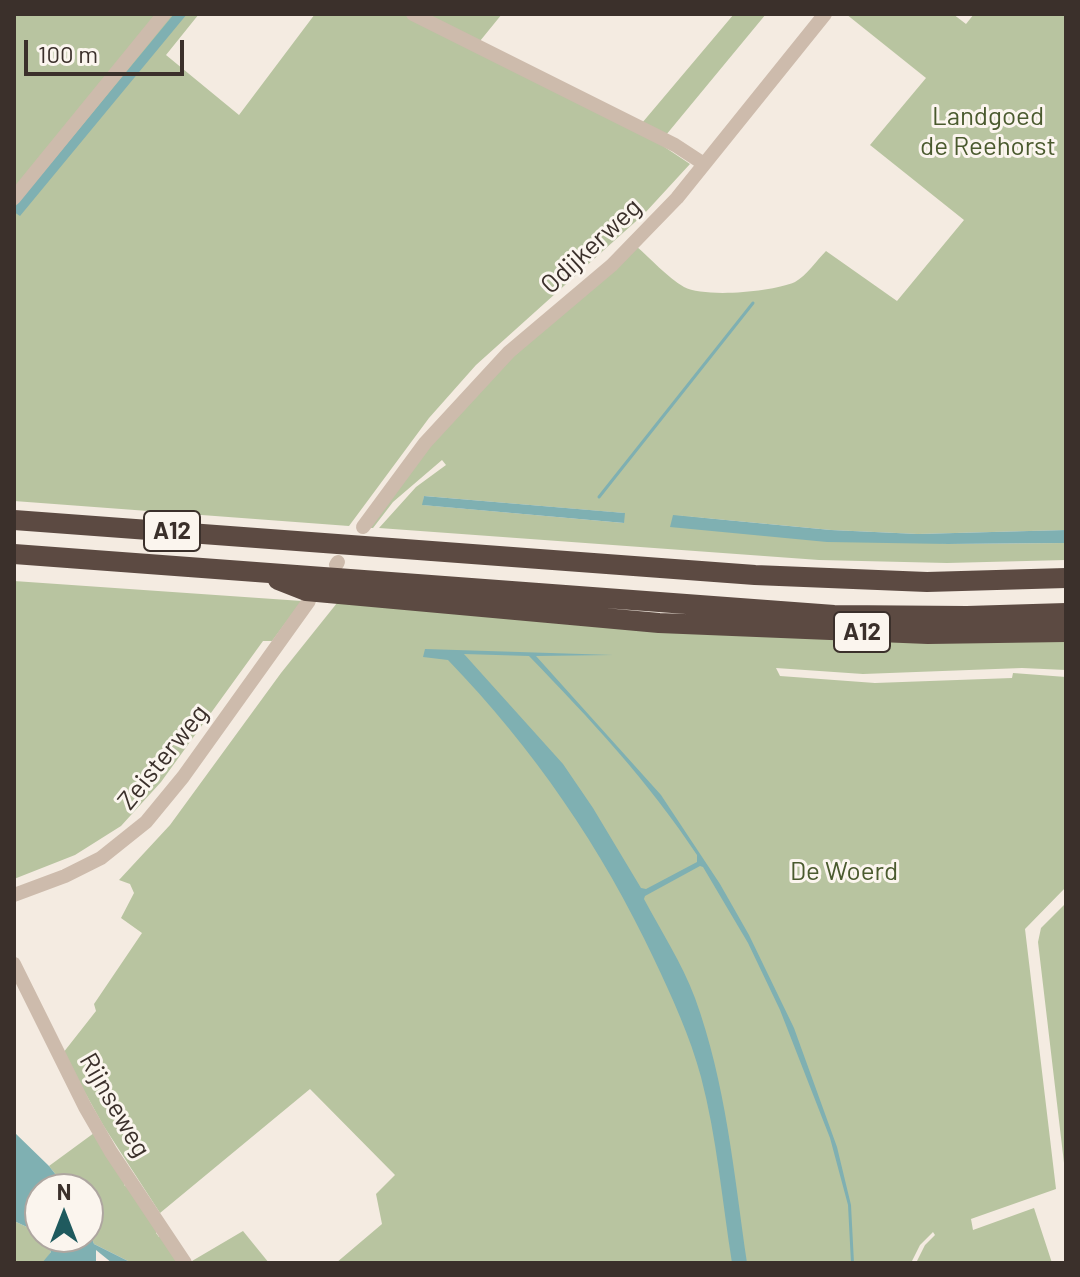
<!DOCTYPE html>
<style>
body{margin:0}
#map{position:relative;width:1080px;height:1277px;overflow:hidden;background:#f4ebe1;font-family:Barlow,sans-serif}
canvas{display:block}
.frame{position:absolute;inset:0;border:16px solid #3b302b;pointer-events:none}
.north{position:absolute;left:24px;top:1173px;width:80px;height:80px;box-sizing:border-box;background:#fbf5ee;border:2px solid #aea6a0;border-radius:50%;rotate:0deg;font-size:22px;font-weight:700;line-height:32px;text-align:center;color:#3b302b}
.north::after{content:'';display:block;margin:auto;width:28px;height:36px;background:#1f5a5e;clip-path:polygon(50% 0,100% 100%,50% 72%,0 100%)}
.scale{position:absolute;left:24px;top:40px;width:160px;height:36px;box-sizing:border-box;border:4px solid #3b302b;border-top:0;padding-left:10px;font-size:24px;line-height:28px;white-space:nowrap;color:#3b302b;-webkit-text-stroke:6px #fbf5ee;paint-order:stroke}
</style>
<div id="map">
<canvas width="1080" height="1277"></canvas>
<div class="frame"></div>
<div class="north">N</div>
<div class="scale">100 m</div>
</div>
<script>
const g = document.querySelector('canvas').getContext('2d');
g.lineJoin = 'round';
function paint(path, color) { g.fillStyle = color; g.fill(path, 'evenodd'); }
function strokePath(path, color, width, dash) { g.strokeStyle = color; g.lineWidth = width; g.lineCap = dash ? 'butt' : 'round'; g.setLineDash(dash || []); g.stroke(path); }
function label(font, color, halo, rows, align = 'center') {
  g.font = font + ' Barlow,sans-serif'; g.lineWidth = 6; g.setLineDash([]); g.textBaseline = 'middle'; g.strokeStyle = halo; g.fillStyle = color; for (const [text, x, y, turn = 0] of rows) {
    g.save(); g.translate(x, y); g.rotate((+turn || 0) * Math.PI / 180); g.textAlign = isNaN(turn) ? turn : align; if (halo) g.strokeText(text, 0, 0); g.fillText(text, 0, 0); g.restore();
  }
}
paint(new Path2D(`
 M14 14H199L166 55 239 115 315 14H403L660 144 690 164 644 214 476 365 429 418 349 526 14 501Z
 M425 14H502L480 41Z
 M734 14H766L666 135 642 123Z
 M846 14H953L966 24 974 14H1066V530L918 534 831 530 673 515 948 544 1066 543V560L947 563 819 560 379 528 416 487 446 465 442 460 393 502 373 528H369L428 447 473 393 636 246C651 259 667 277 684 287 705 298 772 292 795 282 806 276 817 260 826 251L897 301 964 220 870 145 926 78ZM424 496 624 513V523L423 505Z
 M14 581 302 601 272 641H263L161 782 121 826 75 855 14 879Z
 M337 603 1066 641V670L1022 668 863 674 776 668 780 676 875 683 1012 678 1013 673 1066 677V887L1025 929 1056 1189 968 1220 971 1219 973 1230 1034 1208 1052 1263H916L925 1245 935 1235 933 1232 920 1245 911 1263H336L382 1224 376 1194 395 1175 310 1089 160 1213 103 1125 63 1053 96 1011 94 1004 142 933 121 918 134 893 130 884 119 880 170 825 281 673Z
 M1066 903V1180L1038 942 1041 928Z
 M94 1133 126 1182 124 1185 130 1189 158 1229 156 1233 159 1237 163 1236 180 1263H132L94 1244 88 1228V1189H67L49 1166Z
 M14 1221 40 1233V1237H44L51 1252 45 1261 14 1263Z
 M243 1231 269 1263H194L192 1261Z`), '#b8c4a0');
paint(new Path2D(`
 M174 14H187L20 216 14 212V208Z
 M424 496 625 513 624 523 422 505Z
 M673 515 831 530 918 534 1066 530V543L948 544 827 542 670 527Z
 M425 649 613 655 536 656 661 795 720 884 749 935 794 1028 837 1147 851 1205 854 1263H851L848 1205 830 1138 780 1010 748 943 703 867 700 866 645 896 644 899C661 931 682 963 695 998 726 1083 734 1174 747 1263H732C722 1201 717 1138 701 1077 690 1036 672 997 654 959 602 848 533 748 448 660L423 657ZM464 654 529 656C590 719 649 782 697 855V862L646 889 641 888 593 808 563 764Z
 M14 1132 49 1166 67 1189H40V1233L14 1221Z
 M88 1228 94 1244 132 1263H112L96 1250V1263H42L51 1252 44 1237H88Z`), '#7fb0b2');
strokePath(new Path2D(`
 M599 497 753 303`), '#7fb0b2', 3);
strokePath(new Path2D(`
 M413 14 675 145 704 164
 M14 198 164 14
 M363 527 425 443 509 352 612 265 677 198 825 14
 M336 565 338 562
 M14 895 65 876 101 858 146 822 183 777 309 601
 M14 964 85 1107 111 1152 185 1263`), '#cdbbac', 14);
strokePath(new Path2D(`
 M14 520 755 575 927 582 1066 578
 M14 554 834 615 967 616 1066 613
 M278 580 306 591 659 623 928 634 1066 632`), '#5c4a42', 20);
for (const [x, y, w] of [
 [172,531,56],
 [862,632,56]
]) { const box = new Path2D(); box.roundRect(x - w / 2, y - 20, w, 40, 6); g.fillStyle = '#fbf5ee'; g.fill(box); strokePath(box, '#3b302b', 2); }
label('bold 24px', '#3b302b', null, [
 ["A12",172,531],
 ["A12",862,632]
]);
label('26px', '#4a5a2e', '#fbf5ee', [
 ["Landgoed",988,116],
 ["de Reehorst",988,146],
 ["De Woerd",844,871]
]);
label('26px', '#3b302b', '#fbf5ee', [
 ["Odijkerweg",591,246,-43],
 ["Zeisterweg",163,757,-51],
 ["Rijnseweg",115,1105,60]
]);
</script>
